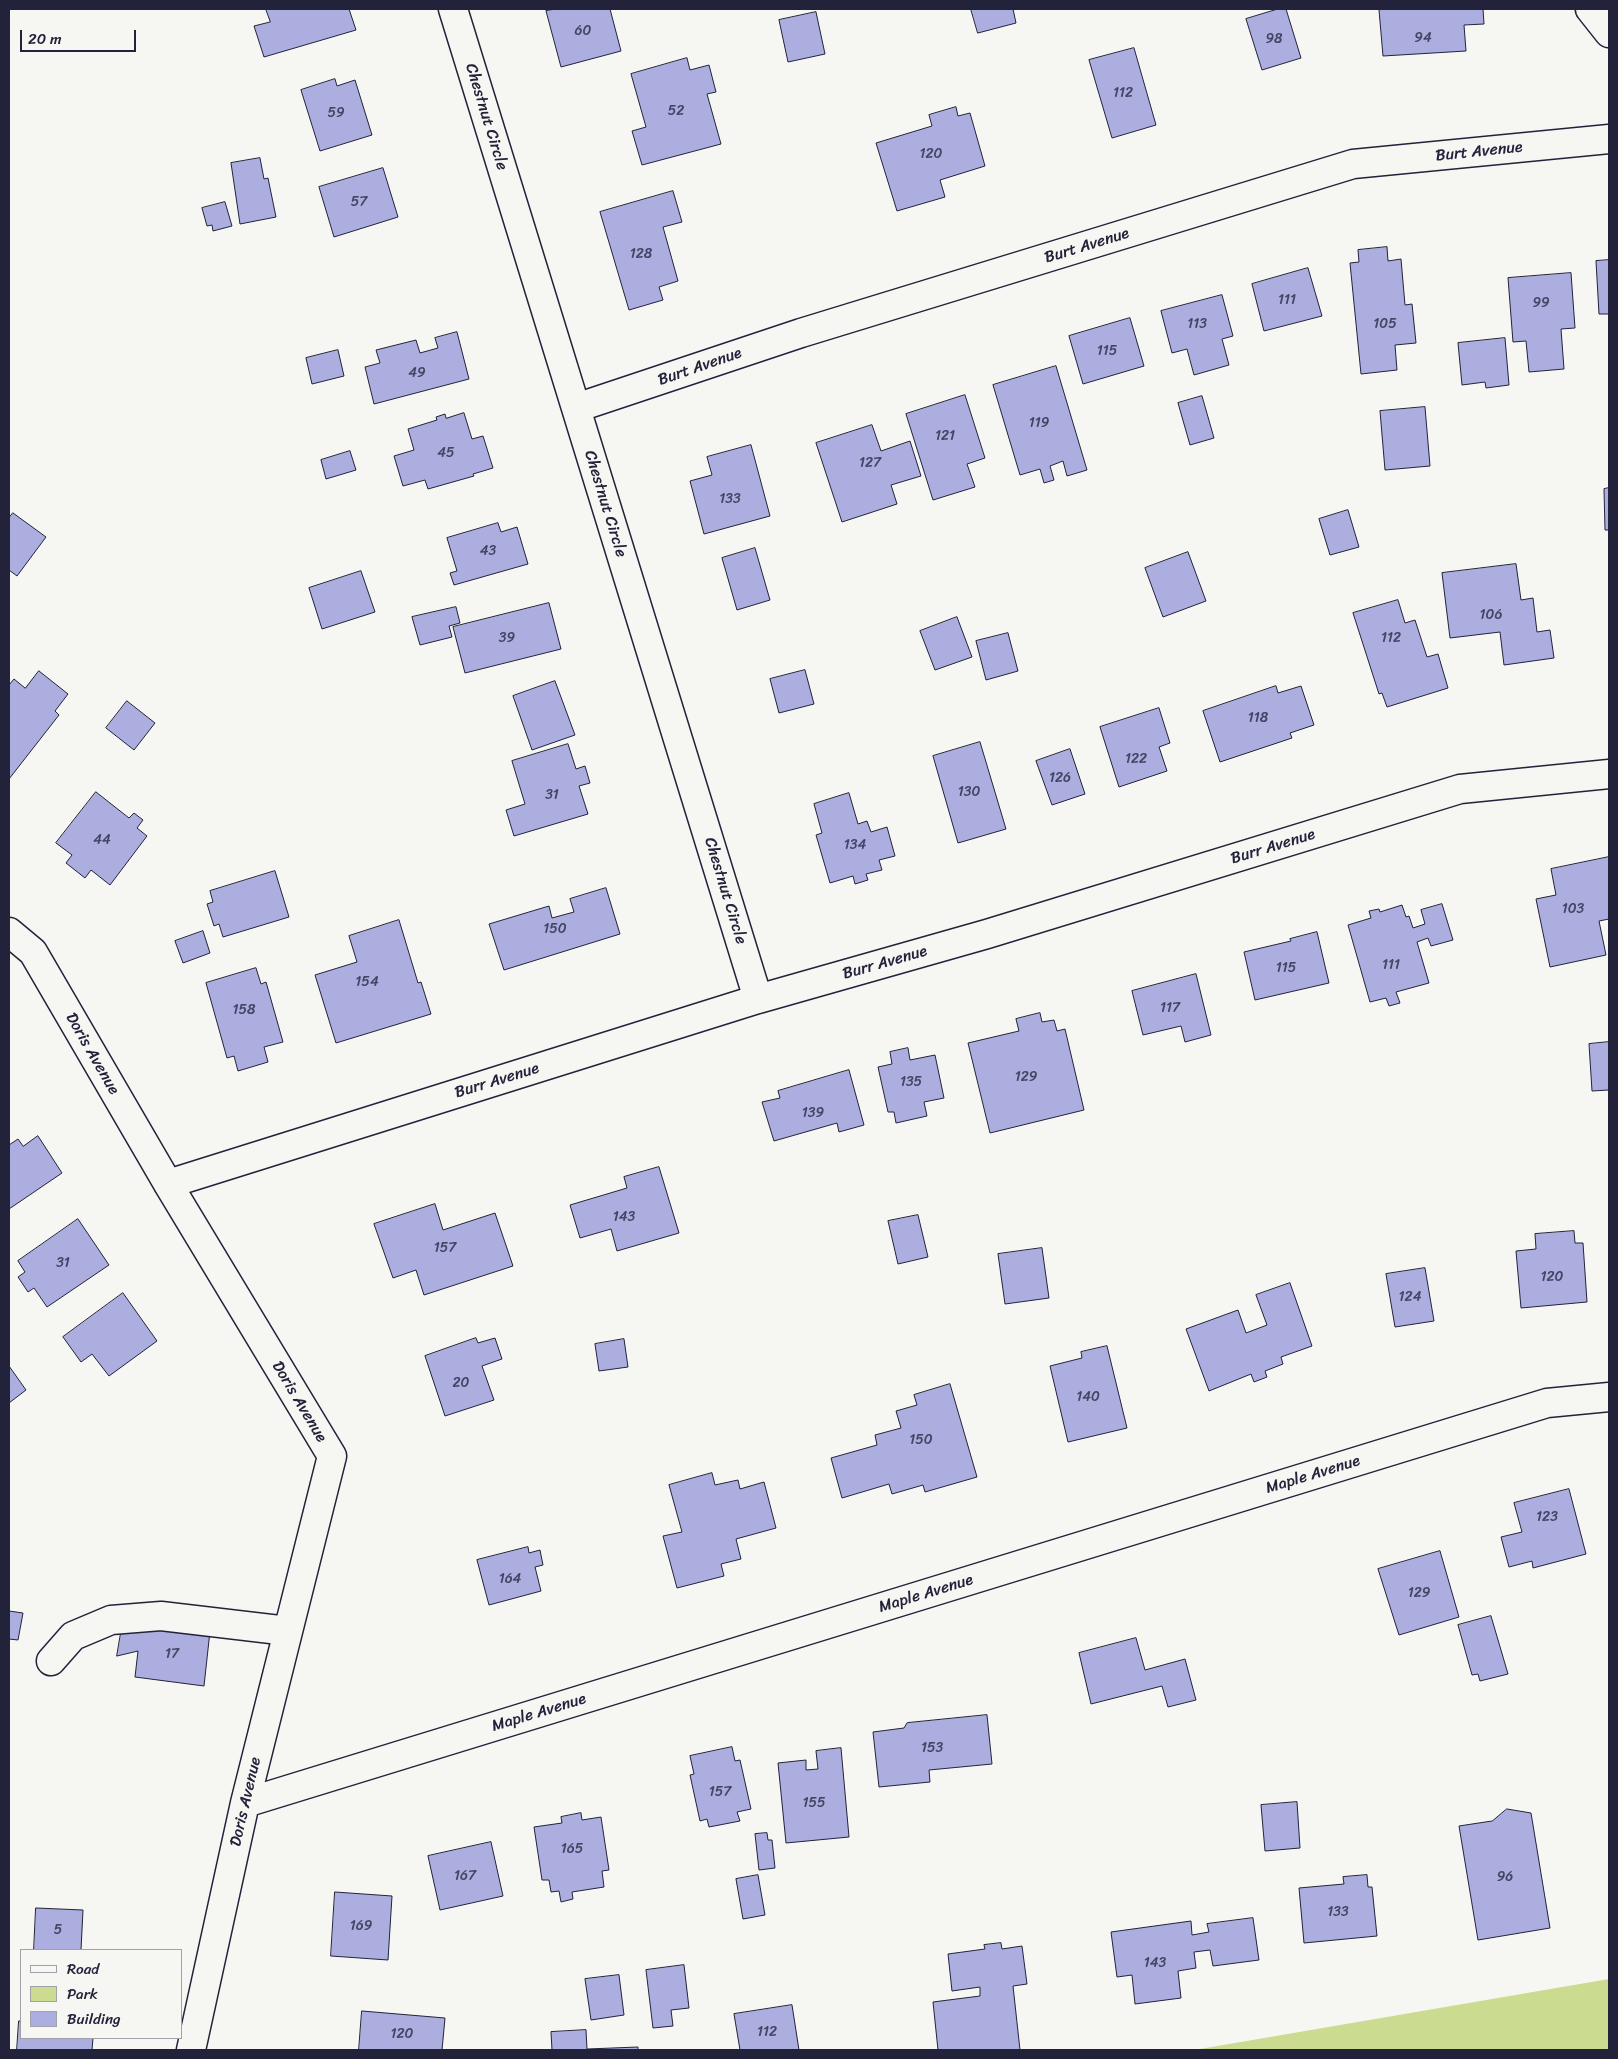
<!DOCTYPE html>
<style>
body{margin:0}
#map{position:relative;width:1618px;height:2059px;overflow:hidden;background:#f6f6f2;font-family:Sriracha,sans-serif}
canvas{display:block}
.frame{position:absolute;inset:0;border:10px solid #22223b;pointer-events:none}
.legend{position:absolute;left:20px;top:1949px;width:162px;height:90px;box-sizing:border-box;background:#f6f6f2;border:1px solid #a1a1a9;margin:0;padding:6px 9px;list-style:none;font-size:15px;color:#22223b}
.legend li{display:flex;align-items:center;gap:10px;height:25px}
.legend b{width:25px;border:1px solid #a1a1a9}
.scale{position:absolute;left:20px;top:30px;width:116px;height:22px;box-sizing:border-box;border:2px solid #22223b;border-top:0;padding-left:6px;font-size:15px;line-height:18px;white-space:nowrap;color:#22223b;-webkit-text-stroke:4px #f6f6f2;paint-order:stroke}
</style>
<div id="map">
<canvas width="1618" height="2059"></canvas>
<div class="frame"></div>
<ul class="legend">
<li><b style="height:6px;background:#f6f6f2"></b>Road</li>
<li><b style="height:14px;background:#cbdc91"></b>Park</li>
<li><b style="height:14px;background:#abaedf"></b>Building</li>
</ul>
<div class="scale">20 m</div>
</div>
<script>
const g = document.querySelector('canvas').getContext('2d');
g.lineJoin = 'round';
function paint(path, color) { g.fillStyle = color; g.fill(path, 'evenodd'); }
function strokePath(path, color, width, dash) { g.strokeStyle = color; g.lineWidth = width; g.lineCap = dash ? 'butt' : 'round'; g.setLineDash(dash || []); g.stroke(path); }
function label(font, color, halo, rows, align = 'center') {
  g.font = font + ' Sriracha,sans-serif'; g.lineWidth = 4; g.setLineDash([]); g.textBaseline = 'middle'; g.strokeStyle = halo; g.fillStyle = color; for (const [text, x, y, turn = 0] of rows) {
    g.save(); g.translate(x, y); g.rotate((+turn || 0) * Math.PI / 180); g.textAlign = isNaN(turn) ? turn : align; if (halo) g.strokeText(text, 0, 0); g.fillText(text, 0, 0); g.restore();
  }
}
paint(new Path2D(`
 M1609 1979V2050H1194Z`), '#cbdc91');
const building = new Path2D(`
 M266 9H349L356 30 264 57 254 26 270 22Z
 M556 9H610L621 51 561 67 546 11Z
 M971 9H1013L1016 23 978 33Z
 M1278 9H1286L1301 58 1262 70 1246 19Z
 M1401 9H1483L1484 24 1464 25 1466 51 1383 56 1379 10Z
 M816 12 825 54 788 62 779 20Z
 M1134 48 1156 125 1112 138 1089 60Z
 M687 58 690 70 709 65 716 92 707 94 721 144 642 165 632 131 646 127 631 74Z
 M335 79 337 86 355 80 372 135 320 151 301 90Z
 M956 107 958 116 970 113 985 166 940 180 945 197 897 211 876 143 932 126 929 115Z
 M260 158 264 179 268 178 276 217 240 224 231 163Z
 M383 168 398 217 334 237 319 187Z
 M673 191 682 222 663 227 678 281 659 287 663 300 629 310 600 212Z
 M225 202 232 226 213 231 212 225 207 226 202 208Z
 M1387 247 1388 261 1401 259 1405 305 1412 304 1416 343 1395 345 1397 370 1361 374 1350 263 1359 262 1358 250Z
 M1609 260V314H1599L1596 261Z
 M1308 268 1322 316 1264 331 1252 284Z
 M1571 273 1575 328 1561 329 1564 369 1529 372 1526 341 1513 342 1508 278Z
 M1222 295 1233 336 1222 339 1229 365 1194 375 1187 349 1172 353 1161 311Z
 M1130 318 1144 366 1083 384 1069 336Z
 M457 332 469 379 374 404 365 367 380 363 376 350 416 340 420 353 438 348 435 338Z
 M1505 338 1509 385 1486 388 1485 382 1462 385 1458 343Z
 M338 350 344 376 312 384 306 358Z
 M1056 366 1087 470 1067 476 1063 461 1050 466 1054 480 1044 483 1040 469 1020 475 993 385Z
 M965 395 985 458 967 464 975 487 933 500 906 414Z
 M1202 396 1214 438 1190 445 1178 403Z
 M1425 407 1430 466 1385 470 1380 411Z
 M464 413 472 439 483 436 493 468 473 474 474 476 428 489 425 480 403 486 394 456 414 450 408 429 437 420 436 417 445 414 446 418Z
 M872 425 881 451 910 441 921 476 891 485 897 504 842 522 816 443Z
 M751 445 770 516 704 534 690 481 712 475 707 457Z
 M350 451 356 470 326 479 321 460Z
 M1609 488V530H1605L1604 489Z
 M1348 510 1359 547 1330 555 1319 519Z
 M13 513 46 537 17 576 9 570V518Z
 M498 523 501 532 517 527 528 564 454 585 450 573 457 571 447 538Z
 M755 548 770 600 737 610 722 558Z
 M1188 552 1206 601 1163 617 1145 568Z
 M1516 564 1521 600 1533 598 1537 632 1550 630 1554 658 1504 665 1500 632 1450 638 1442 573Z
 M361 571 375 612 322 629 309 588Z
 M1398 600 1405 623 1415 620 1427 657 1438 654 1448 688 1387 707 1382 693 1379 694 1353 613Z
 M549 603 561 649 465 673 453 627Z
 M456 607 460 623 449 626 452 637 420 645 412 617Z
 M957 617 972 657 935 670 920 631Z
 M1008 633 1018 671 986 680 976 641Z
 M805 670 814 704 779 713 770 679Z
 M39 671 68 694 55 711 59 715 9 779V685L14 679 25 688Z
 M555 681 575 735 532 750 513 696Z
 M1276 686 1278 693 1301 686 1314 725 1290 733 1292 738 1220 762 1203 711Z
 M127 701 155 723 134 750 106 728Z
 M1159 708 1170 743 1159 747 1167 771 1119 787 1100 727Z
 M980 742 1006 829 958 843 933 756Z
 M568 744 576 769 585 766 590 783 579 786 588 814 514 836 506 810 525 804 512 761Z
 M1070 749 1085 794 1052 805 1036 761Z
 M96 792 129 818 134 813 143 820 137 828 147 836 110 885 91 870 85 878 66 863 72 855 56 843Z
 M849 793 858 824 867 821 871 832 887 827 895 856 879 860 882 870 866 874 868 880 855 884 853 876 830 883 816 835 822 833 814 804Z
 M1609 857V919L1599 921 1606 955 1550 967 1536 899 1556 895 1551 869Z
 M275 871 289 917 223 937 219 924 214 926 207 904 213 902 210 891Z
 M606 888 620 934 504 970 489 924 549 906 552 918 574 912 570 899Z
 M1442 904 1453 940 1431 946 1428 938 1417 942 1429 983 1396 992 1400 1003 1389 1006 1386 998 1370 1002 1348 925 1371 918 1369 911 1379 909 1380 912 1402 905 1406 917 1409 916 1413 928 1425 924 1421 910Z
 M399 920 418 983 421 982 431 1014 336 1043 315 975 357 962 349 936Z
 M203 931 210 953 183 963 175 941Z
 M1317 932 1329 983 1255 1000 1244 952 1291 941 1290 939Z
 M256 968 261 984 266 982 283 1042 264 1047 268 1062 238 1071 234 1056 227 1058 206 983Z
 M1196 974 1211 1035 1185 1042 1181 1026 1143 1035 1132 991Z
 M1040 1013 1042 1022 1054 1020 1057 1031 1065 1029 1084 1110 990 1133 968 1043 1019 1031 1016 1019Z
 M1609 1042V1090L1592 1091 1589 1044Z
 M908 1048 910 1060 935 1055 944 1098 924 1102 927 1116 896 1123 894 1112H888L878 1067 892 1064 890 1052Z
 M849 1070 864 1125 839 1132 837 1123 774 1141 762 1102 780 1098 778 1091Z
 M38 1136 62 1173 9 1209V1145L18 1139 23 1146Z
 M659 1167 679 1233 617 1251 611 1229 580 1238 570 1205 627 1188 624 1177Z
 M435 1204 443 1230 495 1213 513 1266 424 1295 416 1270 393 1278 374 1224Z
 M918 1215 928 1257 898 1264 888 1221Z
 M78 1219 109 1265 47 1307 34 1288 28 1292 18 1277 25 1272 18 1261Z
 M1574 1231 1575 1243H1583L1587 1302 1521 1308 1516 1251 1536 1249 1535 1234Z
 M1042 1248 1049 1298 1005 1304 998 1254Z
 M1425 1268 1434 1321 1395 1327 1386 1274Z
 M1290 1283 1312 1346 1281 1357 1283 1364 1265 1371 1267 1377 1254 1382 1251 1374 1209 1391 1186 1329 1238 1310 1246 1333 1267 1325 1256 1295Z
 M123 1293 157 1341 109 1376 92 1354 81 1362 63 1337Z
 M476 1338 478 1343 495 1338 502 1359 482 1366 494 1400 445 1416 425 1356Z
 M624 1339 628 1367 599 1371 595 1344Z
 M1107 1346 1127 1428 1068 1442 1050 1366 1082 1358 1081 1352Z
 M9 1366 26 1390 9 1403Z
 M950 1384 977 1477 925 1492 923 1485 892 1494 889 1484 842 1498 831 1458 877 1445 875 1435 901 1428 896 1411 917 1405 914 1395Z
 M712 1473 715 1485 738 1480 740 1489 764 1482 776 1528 736 1539 741 1559 721 1564 724 1576 677 1588 663 1536 682 1532 669 1485Z
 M1569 1489 1586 1554 1533 1568 1532 1561 1509 1567 1501 1537 1522 1532 1514 1503Z
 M528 1547 529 1553 540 1550 543 1565 535 1567 541 1591 489 1605 477 1560Z
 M1440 1551 1459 1617 1399 1635 1378 1569Z
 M9 1611 23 1613 18 1640 9 1639Z
 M1491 1616 1508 1674 1480 1681 1478 1674 1472 1675 1458 1625Z
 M122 1627 210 1631 204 1686 135 1677 138 1651 117 1656Z
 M1136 1638 1145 1670 1185 1659 1196 1700 1168 1707 1162 1686 1091 1704 1079 1653Z
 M987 1715 992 1764 929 1770 930 1782 879 1787 873 1732 904 1728 907 1723Z
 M732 1747 735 1761 740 1760 751 1809 737 1812 740 1821 709 1827 707 1819 700 1821 690 1775 694 1774 690 1756Z
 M841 1748 849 1837 786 1843 778 1763 806 1760V1770L818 1769 816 1751Z
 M1297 1802 1300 1848 1265 1851 1261 1805Z
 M1507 1809 1531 1813 1550 1928 1478 1940 1459 1826 1492 1821Z
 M581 1813 582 1820 601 1817 609 1870 602 1871 604 1887 572 1892 573 1899 561 1902 559 1891 551 1892 549 1880H542L534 1827 562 1823 561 1817Z
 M767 1833 768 1840H772L775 1868 759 1870 755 1834Z
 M491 1842 503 1896 440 1910 428 1856Z
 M758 1875 765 1915 743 1919 736 1879Z
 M1367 1875 1368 1887H1372L1377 1936 1304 1943 1299 1888 1344 1884 1343 1877Z
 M335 1892 392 1896 388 1960 331 1956Z
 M36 1908 83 1910 81 1950H34Z
 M1253 1918 1259 1960 1213 1966 1210 1950 1194 1952 1196 1968 1178 1971 1181 1998 1135 2004 1132 1975 1117 1977 1111 1932 1191 1921 1192 1935 1209 1932 1207 1924Z
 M1001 1943 1002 1949 1022 1946 1027 1984 1013 1986 1020 2050H938L933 2002 980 1996V1987L952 1991 948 1954 985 1949 984 1945Z
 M684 1965 689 2008 671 2010 673 2026 653 2028 646 1970Z
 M619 1975 624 2015 591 2020 585 1979Z
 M792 2005 799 2050H740L734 2014Z
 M362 2011 445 2018 442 2050H359Z
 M19 2021H21V2038H93L92 2050H17Z
 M586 2030 587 2049 638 2047V2050H552L551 2032Z`);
paint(building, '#abaedf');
strokePath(building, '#22223b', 1);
const minor = new Path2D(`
 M453 9 758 999
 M1590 9 1609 33
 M576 408 801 333 1353 164 1609 139
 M9 932 33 952 168 1184 332 1456 245 1803 191 2050
 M168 1184 758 999 987 934 1460 789 1609 774
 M51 1661 73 1636 111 1620 161 1616 288 1631
 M245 1803 1547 1403 1609 1397`);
strokePath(minor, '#22223b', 31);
strokePath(minor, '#f6f6f2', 28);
label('14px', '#444564', null, [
 ["60",583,31],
 ["94",1423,38],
 ["98",1274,39],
 ["112",1123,93],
 ["52",676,111],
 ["59",336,113],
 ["120",931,154],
 ["57",359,202],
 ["128",641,254],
 ["111",1287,300],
 ["99",1541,303],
 ["113",1197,324],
 ["105",1385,324],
 ["115",1107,351],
 ["49",417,373],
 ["119",1039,423],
 ["121",945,436],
 ["45",446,453],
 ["127",870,463],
 ["133",730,499],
 ["43",488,551],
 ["106",1491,615],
 ["39",507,638],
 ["112",1391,638],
 ["118",1258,718],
 ["122",1136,759],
 ["126",1060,778],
 ["130",969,792],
 ["31",552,795],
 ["44",102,840],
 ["134",855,845],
 ["103",1573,909],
 ["150",555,929],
 ["111",1391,965],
 ["115",1286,968],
 ["154",367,982],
 ["117",1170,1008],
 ["158",244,1010],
 ["129",1026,1077],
 ["135",911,1082],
 ["139",813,1113],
 ["143",624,1217],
 ["157",445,1248],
 ["31",63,1263],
 ["120",1552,1277],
 ["124",1410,1297],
 ["20",461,1383],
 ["140",1088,1397],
 ["150",921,1440],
 ["123",1547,1517],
 ["164",510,1579],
 ["129",1419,1593],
 ["17",172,1654],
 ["153",932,1748],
 ["157",720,1792],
 ["155",814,1803],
 ["165",572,1849],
 ["167",465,1876],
 ["96",1505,1877],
 ["133",1338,1912],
 ["169",361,1926],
 ["5",58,1930],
 ["143",1155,1963],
 ["112",767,2032],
 ["120",402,2034]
]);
label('16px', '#22223b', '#f6f6f2', [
 ["Chestnut Circle",486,117,73],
 ["Burt Avenue",1479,152,-6],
 ["Burt Avenue",1087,246,-17],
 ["Burt Avenue",700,367,-19],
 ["Chestnut Circle",605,504,73],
 ["Burr Avenue",1273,847,-17],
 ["Chestnut Circle",725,891,73],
 ["Burr Avenue",885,963,-16],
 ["Doris Avenue",92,1054,60],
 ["Burr Avenue",497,1081,-17],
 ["Doris Avenue",299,1402,59],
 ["Maple Avenue",1313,1475,-17],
 ["Maple Avenue",926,1594,-17],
 ["Maple Avenue",539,1713,-17],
 ["Doris Avenue",246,1802,-77]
]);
</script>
